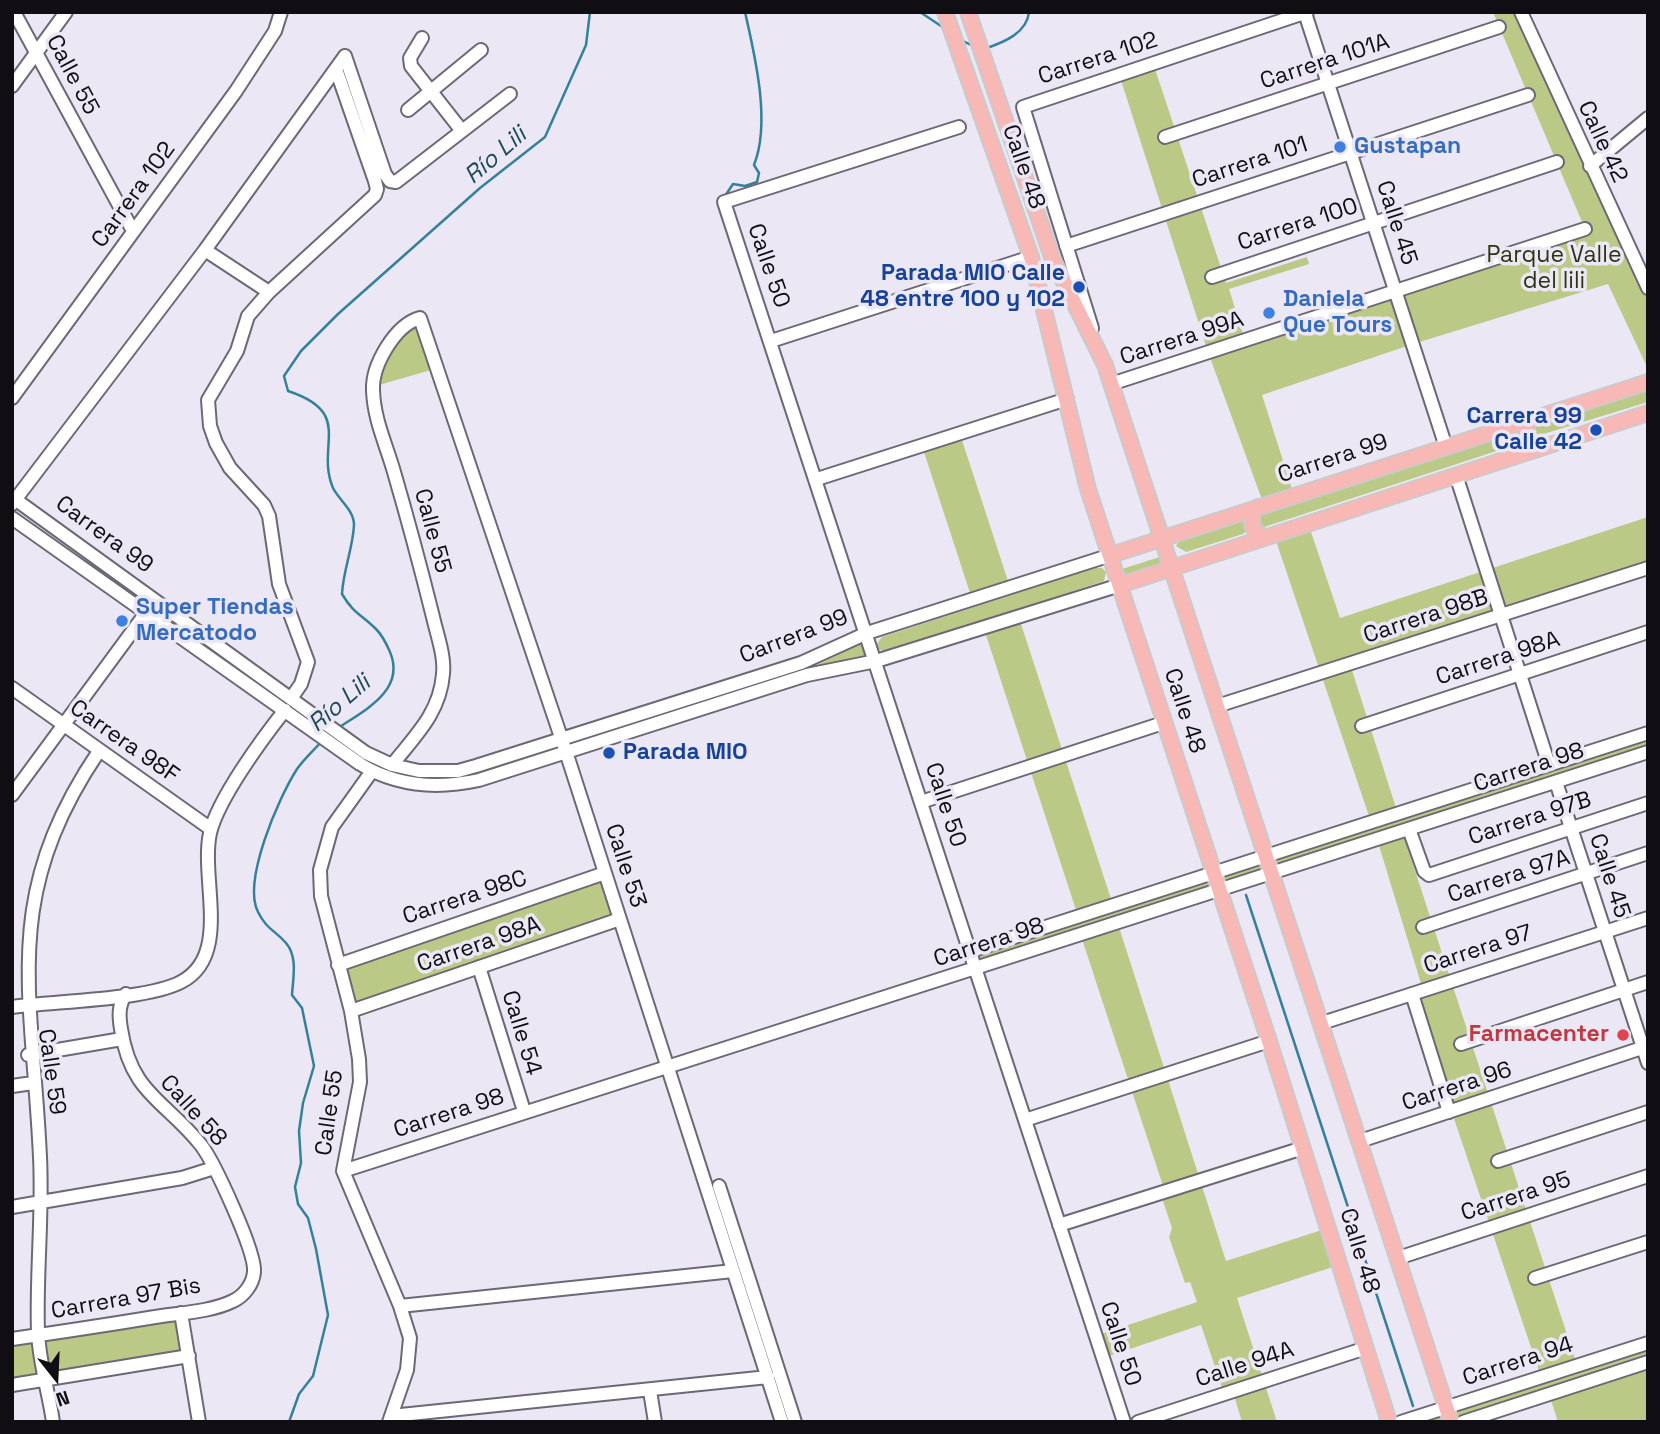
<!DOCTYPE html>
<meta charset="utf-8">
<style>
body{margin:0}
#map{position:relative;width:1660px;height:1434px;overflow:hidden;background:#ece7f5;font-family:"Space Grotesk",sans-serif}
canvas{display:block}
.frame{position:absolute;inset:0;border:14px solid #100e12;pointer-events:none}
.north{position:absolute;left:21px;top:1343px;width:70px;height:70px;-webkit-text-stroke:5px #ece7f5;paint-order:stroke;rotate:162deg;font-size:19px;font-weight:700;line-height:28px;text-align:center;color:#100e12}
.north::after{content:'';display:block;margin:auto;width:24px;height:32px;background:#100e12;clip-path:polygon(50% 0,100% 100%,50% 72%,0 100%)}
</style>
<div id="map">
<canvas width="1660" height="1434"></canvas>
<div class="frame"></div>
<div class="north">N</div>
</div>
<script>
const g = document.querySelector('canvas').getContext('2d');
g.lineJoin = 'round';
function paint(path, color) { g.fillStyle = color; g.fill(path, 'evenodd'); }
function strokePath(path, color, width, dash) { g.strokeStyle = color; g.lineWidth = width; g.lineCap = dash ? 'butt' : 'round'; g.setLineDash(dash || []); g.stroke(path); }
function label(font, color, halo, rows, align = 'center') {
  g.font = font + ' "Space Grotesk",sans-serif'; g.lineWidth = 7; g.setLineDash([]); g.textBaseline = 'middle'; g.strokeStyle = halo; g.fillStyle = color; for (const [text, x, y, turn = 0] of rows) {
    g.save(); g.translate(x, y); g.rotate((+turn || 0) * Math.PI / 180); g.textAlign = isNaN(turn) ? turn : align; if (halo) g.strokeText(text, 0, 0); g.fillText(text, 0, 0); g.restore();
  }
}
paint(new Path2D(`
 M1493 12H1521L1648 288V369L1608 284 1413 344 1262 395 1294 495 1264 505 1208 352 1119 74 1153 63 1226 283 1307 257 1309 264 1229 289 1245 340 1585 229Z
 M417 319 438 368 372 387 383 355Z
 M1648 388V402L1537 436 1532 432 1534 427Z
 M1512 432 1510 439 1515 445 1264 527H1260L1255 519 1259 514Z
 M960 434 1010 587 972 599 922 446Z
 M1648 517V568L1350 664 1398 814 1648 733V752L1402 831 1577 1365 1648 1343V1422H1558L1549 1394 1463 1422H1401L1541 1377 1412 994 1423 990 1377 839 1118 924 1226 1261 1328 1228 1339 1265 1237 1298 1277 1422H1242L1233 1392 1224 1394 1201 1325 1103 1358 1095 1336 1197 1302 1190 1282 1185 1283 1169 1237 1172 1228 1163 1201 1165 1192 1081 936 976 970 971 951 1078 916 984 629 1019 618 1113 905 1371 822 1274 535 1308 523 1340 618Z
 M1241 520 1247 523V530L1243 534 1186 552 1176 546 1179 540Z
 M1163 556 1166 564 1125 577 1122 569Z
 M1094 568H1102L1106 572 1104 581 888 652 878 649 877 644 882 637Z
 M860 644H864L870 652 866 657 809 669Z
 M605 873 620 919 351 1011 338 965Z
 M181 1313 189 1356 12 1385V1339Z`), '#bbc987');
strokePath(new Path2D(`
 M920 12 944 28
 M961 40 973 46
 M987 48C1004 42 1027 33 1029 12
 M725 196 733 184 745 186 757 182 759 173 754 165C771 123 755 56 745 12
 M338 728C365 710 406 690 390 652 387 645 381 634 376 629 362 615 353 613 342 594 343 571 353 548 354 525 354 510 339 500 333 488 315 445 355 413 288 391L284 376 301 351 338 314 480 188 545 137 586 45 590 12
 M1246 895 1413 1406
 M289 1422 299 1394 313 1376 328 1315 316 1249 308 1218 298 1204 295 1187 301 1163 299 1131 303 1103 314 1066 302 1008 292 995C293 978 298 957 286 943 275 930 267 930 258 912 242 881 279 797 297 769 304 759 314 750 322 741`), '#35819a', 2.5);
const minor = new Path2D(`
 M14 12 133 231
 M1521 12 1648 288
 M1305 13 1446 447
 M422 38 410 58 411 66 462 131
 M345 56 385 174 390 181 396 182 510 94
 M12 86 66 12
 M408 110 481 50
 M959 127 724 202 1124 1422
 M1165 137 1499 27
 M1590 166 1648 118
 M1066 246 1528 95
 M205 250 269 292 375 195 377 189 375 181 336 69
 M1212 277 1557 162
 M269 292 248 316 237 351 208 400 210 426 216 443 230 468 264 505 269 516 279 584 308 662 301 684 292 697
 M1092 328 1023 107 1307 12
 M771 341 1031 257
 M1111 384 1585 229
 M12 398 236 91 275 31 281 12
 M1456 475 1549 765
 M817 479 1067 399
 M12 497 366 753 392 765 419 771H458L476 766 801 663 867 633 1111 555
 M12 504 205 250 345 56
 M12 518 360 764C396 786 438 789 479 780L807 675 876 661 1120 585
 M12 688 211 829
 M1217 706 1648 568
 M1362 726 1648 632
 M392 765C415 736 440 713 443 674 445 656 437 635 433 617 421 569 408 520 394 472 386 444 374 420 373 390 372 365 395 325 420 318L569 761 782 1422
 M372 771 332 827 320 870 321 896 351 1011 359 1059 360 1082 343 1171 400 1306 410 1338 407 1370 389 1422
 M1556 782 1648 1063
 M12 795 151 606
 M921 802 1163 723
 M1409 829 1424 871 1429 875 1648 803
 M1423 927 1648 853
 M971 951 1648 733
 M338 965 605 873
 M479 967 524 1111
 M1412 994 1449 1112
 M12 1007C55 1001 147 1000 181 982 232 956 200 879 210 833 218 799 262 739 285 710
 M351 1011 620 919
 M1322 1023 1648 918
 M1461 1044 1648 982
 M28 1055 122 1039
 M12 1086 33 1083
 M1025 1120 1269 1041
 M1360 1141 1648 1046
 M1498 1161 1648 1112
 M343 1171 1648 752
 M719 1186 795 1422
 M12 1207 182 1178 214 1168
 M1059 1225 1303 1148
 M1398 1258 1648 1176
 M1535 1278 1648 1242
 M400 1306 733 1271
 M181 1313 199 1422
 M12 1339C60 1332 107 1325 155 1317 179 1313 211 1312 233 1301 244 1296 253 1284 254 1272 256 1252 214 1162 201 1145 165 1100 131 1094 121 1029 119 1017 118 1005 126 994
 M12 1385 189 1356
 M650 1391 655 1422
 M391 1416 768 1377
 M53 1422C49 1393 39 1362 38 1332 36 1274 43 1215 40 1157 32 987 0 898 99 751
 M1138 1422 1366 1348
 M1401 1422 1648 1343
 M1463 1422 1648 1362`);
const major = new Path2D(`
 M945 12 1031 257 1088 489 1269 1041 1389 1422
 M968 12 1053 260 1105 365 1451 1422
 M1529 420 1525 437 1537 449
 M1258 507 1252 514V526L1259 535 1267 537
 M1111 555 1648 382
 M1120 585 1648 413`);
strokePath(minor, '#6d6874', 16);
strokePath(major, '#cacacb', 18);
strokePath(minor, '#fff', 12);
strokePath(major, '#f8b8b6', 14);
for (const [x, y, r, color] of [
 [1340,147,7,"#3f7fe0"],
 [1079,287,7,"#1a4fb4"],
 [1269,313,7,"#3f7fe0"],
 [1596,430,7,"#1a4fb4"],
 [122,621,7,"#3f7fe0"],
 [609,753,7,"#1a4fb4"],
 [1623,1035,7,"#e0444e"]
]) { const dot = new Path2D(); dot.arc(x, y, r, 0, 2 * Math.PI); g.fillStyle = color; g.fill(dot); strokePath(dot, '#ece7f5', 2.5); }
label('23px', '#100e12', '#ece7f5', [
 ["Carrera 102",1098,59,-18],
 ["Carrera 101A",1325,62,-18],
 ["Calle 55",72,75,62],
 ["Calle 42",1602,142,65],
 ["Carrera 101",1250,163,-18],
 ["Calle 48",1023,167,71],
 ["Carrera 102",134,195,-54],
 ["Calle 45",1396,223,72],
 ["Carrera 100",1298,225,-18],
 ["Calle 50",768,266,71],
 ["Carrera 99A",1182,339,-18],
 ["Carrera 99",1333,459,-18],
 ["Calle 55",432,531,75],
 ["Carrera 99",104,535,36],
 ["Carrera 98B",1426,617,-18],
 ["Carrera 99",794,637,-21],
 ["Carrera 98A",1498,659,-18],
 ["Calle 48",1184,711,72],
 ["Carrera 98F",124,742,35],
 ["Carrera 98",1529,768,-18],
 ["Calle 50",945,805,72],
 ["Carrera 97B",1530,819,-18],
 ["Calle 53",625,866,72],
 ["Calle 45",1609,876,72],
 ["Carrera 97A",1509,877,-18],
 ["Carrera 98C",465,898,-18],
 ["Carrera 98",989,943,-18],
 ["Carrera 98A",479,945,-19],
 ["Carrera 97",1478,950,-18],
 ["Calle 54",521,1033,73],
 ["Calle 59",51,1072,82],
 ["Carrera 96",1457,1087,-18],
 ["Calle 58",193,1111,48],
 ["Calle 55",330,1113,-82],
 ["Carrera 98",449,1114,-18],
 ["Carrera 95",1516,1197,-18],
 ["Calle 48",1359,1251,73],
 ["Carrera 97 Bis",126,1299,-10],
 ["Calle 50",1120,1344,72],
 ["Carrera 94",1518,1362,-18],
 ["Calle 94A",1245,1365,-18]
]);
label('bold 23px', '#366cbe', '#ece7f5', [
 ["Gustapan",1354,147],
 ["Daniela",1283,300],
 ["Que Tours",1283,326],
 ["Super Tiendas",136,608],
 ["Mercatodo",136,634]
], 'left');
label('23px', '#2d3310', '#ece7f5', [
 ["Parque Valle",1554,256],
 ["del lili",1554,282]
]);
label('bold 23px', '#164399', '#ece7f5', [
 ["Parada MIO Calle",1065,274],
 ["48 entre 100 y 102",1065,300],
 ["Carrera 99",1582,417],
 ["Calle 42",1582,443],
 ["Parada MIO",623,753,"left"]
], 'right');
label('bold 23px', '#be3a42', '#ece7f5', [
 ["Farmacenter",1609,1035]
], 'right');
label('italic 24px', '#1c4a59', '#ece7f5', [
 ["Río Lili",496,156,-41],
 ["Río Lili",340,704,-41]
]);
</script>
